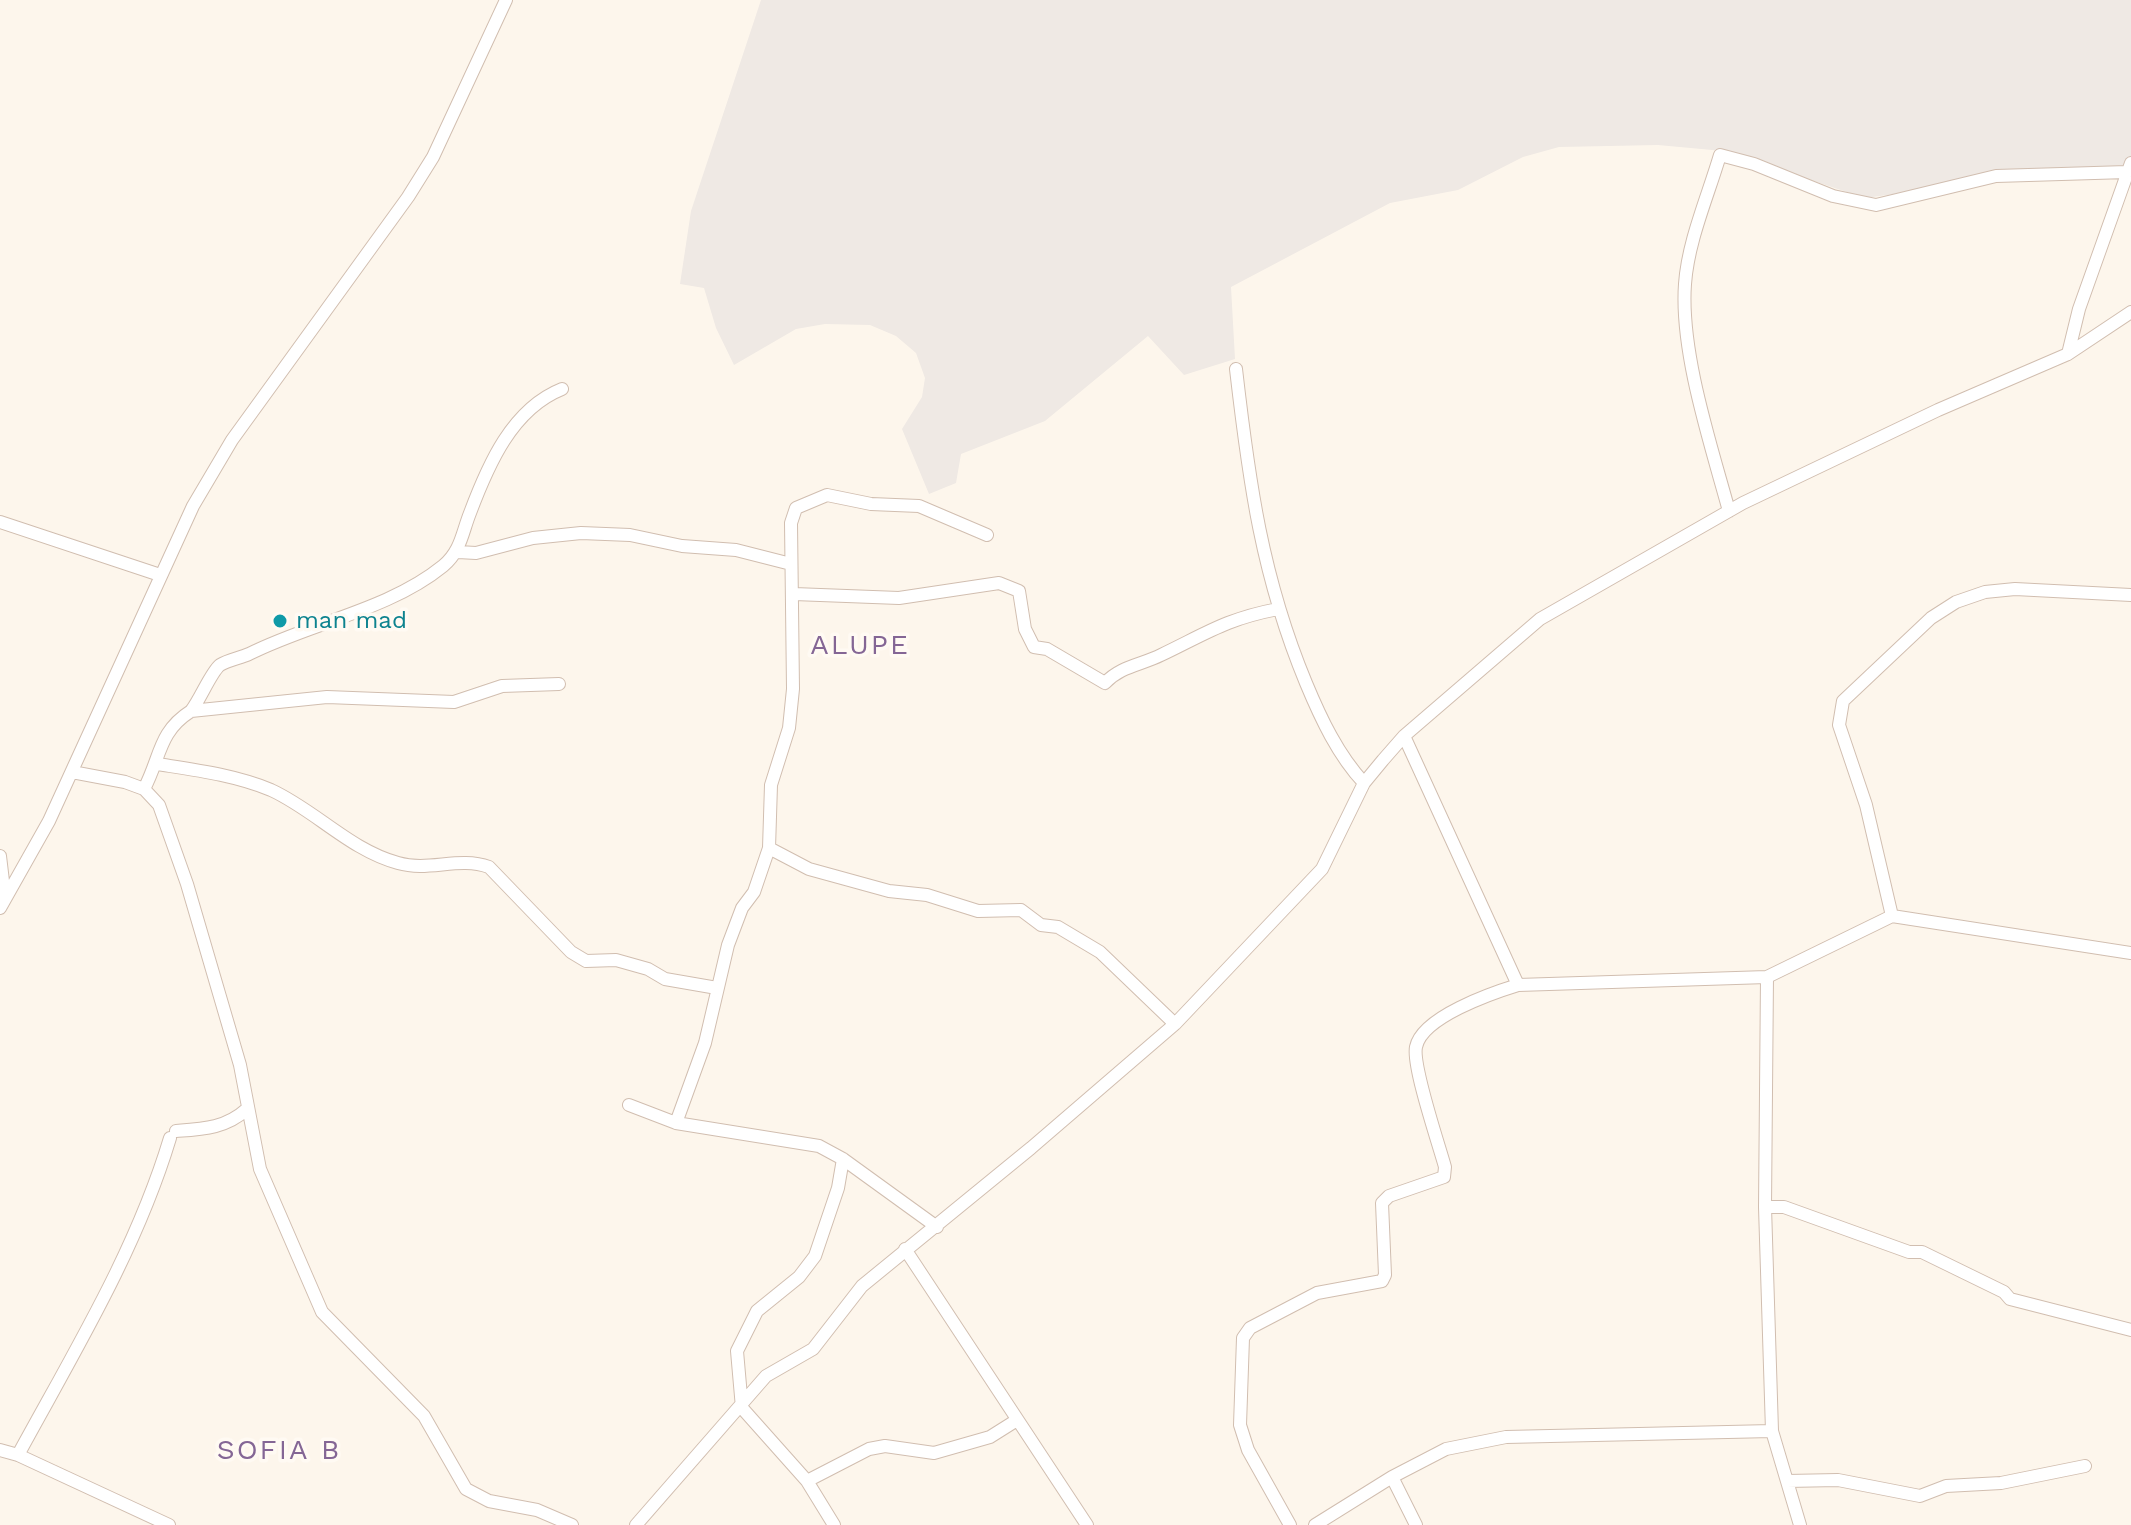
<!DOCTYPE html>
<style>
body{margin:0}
canvas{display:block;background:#fdf6ec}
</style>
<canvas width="2131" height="1525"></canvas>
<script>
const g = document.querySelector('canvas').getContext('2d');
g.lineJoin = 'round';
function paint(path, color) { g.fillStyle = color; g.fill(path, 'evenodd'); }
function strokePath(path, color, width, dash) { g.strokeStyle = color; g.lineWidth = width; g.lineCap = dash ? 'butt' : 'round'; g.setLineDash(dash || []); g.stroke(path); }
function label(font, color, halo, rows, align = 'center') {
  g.font = font + ' "Work Sans",sans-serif'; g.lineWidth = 7; g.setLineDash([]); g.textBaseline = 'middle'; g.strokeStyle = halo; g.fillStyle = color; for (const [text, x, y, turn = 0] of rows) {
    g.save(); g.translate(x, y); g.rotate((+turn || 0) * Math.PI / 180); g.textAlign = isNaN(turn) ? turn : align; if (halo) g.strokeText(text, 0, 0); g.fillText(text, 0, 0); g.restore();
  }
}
paint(new Path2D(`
 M761 0H2131V156L2126 168 1990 171 1917 191 1865 198 1723 151 1658 145 1559 147 1523 157 1458 190 1390 203 1231 287 1235 359 1184 375 1148 336 1045 421 961 454 956 483 929 494 902 429 922 397 925 378 916 353 896 336 870 325 825 324 796 329 734 365 716 328 704 288 680 284 691 211Z`), '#efe9e4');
const minor = new Path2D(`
 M2068 354 2079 309 2131 163
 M1236 369C1249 482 1262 577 1306 683 1321 719 1338 755 1364 783
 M1729 511C1711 445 1680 352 1685 284 1688 241 1708 196 1720 155L1754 164 1833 196 1876 205 1996 176 2127 172
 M0 522 160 575
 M458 552 476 553 533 538 581 533 630 535 682 546 736 550 791 564
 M794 594 899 598 999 583 1019 591 1025 629 1034 647 1047 649 1105 683C1121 666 1141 665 1161 655 1207 633 1226 619 1278 609
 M191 711C200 700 211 672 220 665 228 660 240 658 249 654 310 623 389 610 443 566 461 551 462 533 470 513 488 465 512 409 562 389
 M1404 736 1518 985
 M157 764C195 770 235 775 271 790 315 810 350 850 398 863 429 872 459 856 489 867L571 952 586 961 616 960 648 969 665 979 717 988
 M72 772 125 782 144 789 159 805 187 884 240 1065 260 1169 322 1312 424 1416 466 1489 489 1501 537 1510 572 1525
 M144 789C161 757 158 732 191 711L327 697 454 702 502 686 559 684
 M769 848 809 869 889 891 927 895 978 911 1021 910 1041 925 1058 927 1100 952 1175 1024
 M0 856 5 898
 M0 908 49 821 193 506 232 440 408 197 433 157 506 0
 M1892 916 1866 805 1839 725 1843 701 1931 618 1956 602 1985 592 2015 589 2131 595
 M629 1105 676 1123 819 1146 843 1159 937 1227
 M676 1123 705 1043 728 945 742 908 754 892 769 848 771 785 789 728 793 689 791 523 796 508 827 495 871 504 919 506 987 535
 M176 1131C204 1129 226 1128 247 1109
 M1765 1207H1784L1909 1252H1922L2004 1292 2010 1299 2131 1330
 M905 1249 1087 1525
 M0 1450 18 1455 169 1525
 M18 1455C74 1352 136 1251 170 1138
 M1392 1477 1416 1525
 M807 1481 869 1449 885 1446 934 1453 990 1437 1017 1420
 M1787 1481 1838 1480 1920 1496 1946 1486 2001 1483 2085 1466
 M636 1525 766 1376 813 1349 862 1286 1031 1148 1175 1024 1322 869 1364 783 1383 760 1404 736 1540 619 1743 503 1938 410 2068 354 2131 312
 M834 1525 807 1481 742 1408 737 1351 757 1311 799 1277 815 1256 838 1188 843 1159
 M1290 1525 1248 1450 1240 1425 1243 1338 1250 1328 1317 1293 1382 1281 1385 1275 1382 1203 1389 1196 1444 1177 1445 1167C1439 1145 1412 1066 1416 1047 1422 1017 1492 993 1518 985L1767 977
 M1315 1525 1392 1477 1446 1449 1506 1437 1772 1431
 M1800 1525 1772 1431 1765 1207 1767 977 1892 916 2131 953`);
strokePath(minor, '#d1beb0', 14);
strokePath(minor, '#fff', 12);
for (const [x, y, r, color] of [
 [280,621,8,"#0f9aa8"]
]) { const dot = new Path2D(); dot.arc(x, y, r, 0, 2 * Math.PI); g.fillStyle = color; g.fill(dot); strokePath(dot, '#fffaf3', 3); }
label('24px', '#0d838f', '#fffaf3', [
 ["man mad",296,621]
], 'left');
g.letterSpacing = '2px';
label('28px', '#846695', '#fffaf3', [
 ["ALUPE",860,646],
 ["SOFIA B",279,1451]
]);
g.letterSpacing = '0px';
</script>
